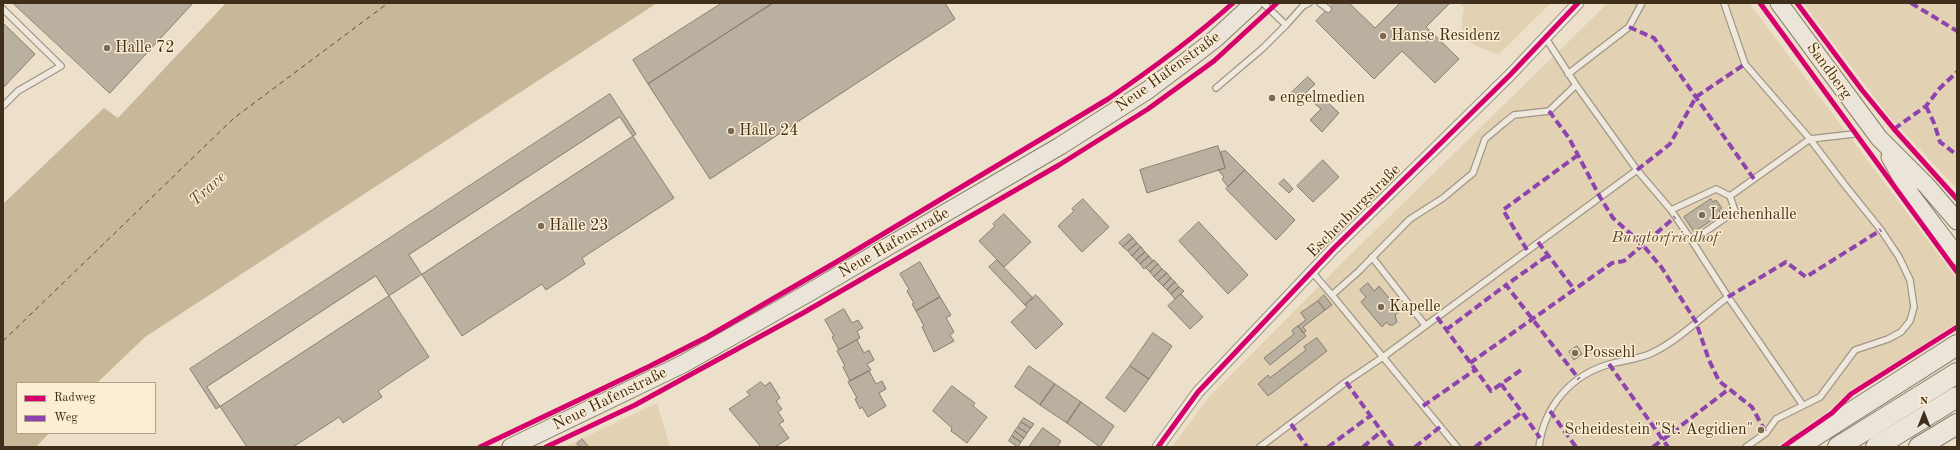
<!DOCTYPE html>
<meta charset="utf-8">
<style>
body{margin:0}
#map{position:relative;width:1960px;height:450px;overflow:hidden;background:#ece0ca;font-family:"Old Standard TT",serif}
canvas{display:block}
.frame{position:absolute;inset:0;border:4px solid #3f2e19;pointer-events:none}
.legend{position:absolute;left:16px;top:382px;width:140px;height:52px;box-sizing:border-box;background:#fcedd3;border:1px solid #b0a189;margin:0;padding:5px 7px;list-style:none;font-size:12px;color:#3f2e19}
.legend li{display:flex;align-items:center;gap:8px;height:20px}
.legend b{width:20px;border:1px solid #b0a189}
.north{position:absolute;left:1904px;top:394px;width:40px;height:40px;-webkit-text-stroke:3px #fcedd3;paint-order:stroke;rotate:0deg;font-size:11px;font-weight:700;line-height:16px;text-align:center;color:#3f2e19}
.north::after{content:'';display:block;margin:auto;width:14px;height:18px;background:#3f2e19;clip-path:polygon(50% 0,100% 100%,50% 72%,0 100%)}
</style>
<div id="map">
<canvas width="1960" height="450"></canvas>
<div class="frame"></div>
<ul class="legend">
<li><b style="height:5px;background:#d6006c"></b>Radweg</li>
<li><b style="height:5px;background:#8e44ad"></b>Weg</li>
</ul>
<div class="north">N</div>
</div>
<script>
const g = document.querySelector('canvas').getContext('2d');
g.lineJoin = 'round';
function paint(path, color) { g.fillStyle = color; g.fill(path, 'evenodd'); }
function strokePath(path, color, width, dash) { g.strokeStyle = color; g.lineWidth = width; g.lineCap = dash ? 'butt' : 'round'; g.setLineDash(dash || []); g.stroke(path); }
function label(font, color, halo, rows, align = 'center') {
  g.font = font + ' "Old Standard TT",serif'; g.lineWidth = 3; g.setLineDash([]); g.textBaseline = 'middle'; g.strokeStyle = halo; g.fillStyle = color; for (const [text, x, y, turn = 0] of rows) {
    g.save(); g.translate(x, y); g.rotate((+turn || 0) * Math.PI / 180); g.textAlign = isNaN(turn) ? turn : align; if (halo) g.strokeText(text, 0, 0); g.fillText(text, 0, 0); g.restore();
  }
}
paint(new Path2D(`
 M1460 3H1551L1498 55C1471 43 1456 42 1464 8Z
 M1608 3H1749L1957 279V323L1849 392 1825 414 1776 447H1172L1208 398 1348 257Z
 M1803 3H1957V189L1888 115Z
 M657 403 670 447H564Z`), '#e2d1b3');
paint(new Path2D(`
 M226 3H657L145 337 97 383H17V433H49L36 447H3V204L104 108 118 118Z`), '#c9b79a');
strokePath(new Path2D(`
 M3 341 234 118 388 3`), '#5e4c34', 1, [5, 4]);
const building = new Path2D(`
 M13 3H193L110 93Z
 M722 3H773L648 84 633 60Z
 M773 3H945L955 19 710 179 648 84Z
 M1334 3H1349L1375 28 1400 3H1450L1426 27 1459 59 1435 83 1402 51 1374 79 1316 21Z
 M3 23 35 54 3 88Z
 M1308 77 1315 84 1298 100 1291 93Z
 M610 94 636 134 216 409 190 369Z
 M1321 96 1339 113 1322 132 1310 120 1321 109 1314 103Z
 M620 117 674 198 582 258 585 264 546 290 542 284 462 336 409 255Z
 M1218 146 1225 168 1147 193 1140 170Z
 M1226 151 1245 170 1228 187 1222 179 1224 177 1218 170 1225 168 1221 152Z
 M1323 160 1339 177 1313 202 1297 186Z
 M1245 170 1295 220 1276 240 1226 189Z
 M1284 179 1293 189 1289 193 1279 184Z
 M1083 199 1109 227 1082 252 1058 226 1074 211 1072 209Z
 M1711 199 1713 202 1716 200 1722 208 1719 210 1721 214 1694 232 1684 217Z
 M1004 214 1031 242 1004 267 979 241 995 226 993 224Z
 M1199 222 1248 275 1228 294 1179 241Z
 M1129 234 1133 238 1123 247 1119 243Z
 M1133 238 1137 243 1128 251 1123 247Z
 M1137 243 1141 247 1132 256 1128 251Z
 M1141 247 1145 252 1136 260 1132 256Z
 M1145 252 1149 256 1140 264 1136 260Z
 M1149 256 1153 261 1144 269 1140 264Z
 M997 260 1033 298 1025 305 989 267Z
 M1154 260 1158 264 1150 272 1146 268Z
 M920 262 940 297 916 311 912 304 914 303 907 291 909 289 900 274Z
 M1158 264 1162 269 1154 277 1150 272Z
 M1162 269 1167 273 1158 281 1154 277Z
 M1167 273 1171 278 1163 286 1158 281Z
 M376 276 429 357 378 391 382 397 343 423 339 417 293 447H247L207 387Z
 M1171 278 1175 282 1167 290 1163 286Z
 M1175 282 1179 287 1171 294 1167 290Z
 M1368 283 1374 291 1379 286 1400 311 1395 315 1397 322 1393 325H1389L1387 322 1382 327 1361 302 1366 297 1360 290Z
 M1179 287 1184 291 1175 299 1171 294Z
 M1181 294 1203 317 1190 329 1168 306Z
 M1036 295 1063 324 1036 349 1011 322 1027 307 1025 305Z
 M1324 295 1332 305 1325 310 1318 301Z
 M940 297 951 315 946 318 954 332 950 335 954 341 934 352 922 327 924 326 916 311Z
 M1318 301 1325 310 1303 327 1306 331 1303 333 1298 326 1306 320 1301 313Z
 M844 309 852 323 858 320 863 328 857 331 860 338 839 350 832 337 834 336 825 320Z
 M1298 326 1306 336 1270 365 1264 358 1294 334 1292 331Z
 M1153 333 1172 346 1149 379 1130 366Z
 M1317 338 1327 351 1268 396 1258 384 1268 375 1270 378 1306 350 1304 347Z
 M857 340 864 353 869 350 874 360 867 364 871 370 850 381 843 367 845 366 837 351Z
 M1577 346 1582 354 1574 360 1569 352Z
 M1029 366 1055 384 1040 405 1015 387Z
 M1130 366 1149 379 1125 412 1106 398Z
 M869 371 876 384 882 381 886 389 879 393 886 406 868 417 862 407 860 409 855 399 857 398 848 382Z
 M761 382 765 386 770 382 780 398 776 401 782 409 778 412 784 421 779 424 789 438 775 447H761L729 409 750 395 747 392Z
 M1055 384 1081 402 1067 423 1040 405Z
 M952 386 975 403 973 406 987 417 967 443 951 431 952 428 933 411Z
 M1081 402 1114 426 1100 447 1067 423Z
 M1024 418 1034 424 1031 428 1021 422Z
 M1021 422 1031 428 1027 433 1018 427Z
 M1018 427 1027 433 1024 438 1015 431Z
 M1043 428 1061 441 1057 447H1029Z
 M1015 431 1024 438 1021 442 1012 436Z
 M1012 436 1021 442 1018 447 1009 441Z
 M582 439 589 447H581L577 444Z`);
paint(building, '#b9b0a0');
strokePath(building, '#867e6f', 1);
const lane = new Path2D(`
 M1263 3 1286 25 1303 6 1309 3
 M1320 3 1328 9
 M1724 3 1745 64 1810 139 1844 184 1881 230 1899 257 1910 280 1914 307 1910 321 1901 332 1888 339 1855 350 1820 397 1776 419 1766 433 1746 447
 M3 9 61 66 18 91 3 106
 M1545 37 1576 85 1637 170 1671 210 1692 241 1735 211 1730 196 1810 139 1854 134
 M1568 74 1629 27 1642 3
 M1216 88 1263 48 1286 25
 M1671 210 1716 189 1730 196
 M1692 241 1728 297 1802 404
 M1372 257 1425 325
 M1312 272 1332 295 1359 271 1410 219 1443 198 1473 173 1485 139 1504 123 1514 115 1549 111 1576 85
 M1332 295 1383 357 1637 170
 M1260 447 1346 382 1383 357 1457 447
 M1539 447C1544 406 1571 375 1610 364 1625 360 1641 359 1654 352 1681 338 1704 315 1728 297`);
const street = new Path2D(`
 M1158 447 1198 392 1214 375 1334 248 1510 75 1578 3`);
const primary = new Path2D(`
 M1779 3 1879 138 1927 186 1957 221
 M1890 157 1911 195 1957 256
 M511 447 683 364 810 292 1060 146 1148 90 1184 63 1215 39 1254 3`);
const highway = new Path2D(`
 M1797 447 1957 345
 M1838 447 1957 373
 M1876 447 1957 397
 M1919 447 1957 424`);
strokePath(lane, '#9f9687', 8);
strokePath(street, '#9f9687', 13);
strokePath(primary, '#867e6f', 19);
strokePath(highway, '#867e6f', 22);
strokePath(lane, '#efe8dd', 5.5);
strokePath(street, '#efe8dd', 11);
strokePath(primary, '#ebe4d8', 17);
strokePath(highway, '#ebe4d8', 20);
strokePath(new Path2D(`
 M1911 3 1957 31
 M1629 27 1654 38 1754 179
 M1926 106 1934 123 1940 142 1957 155
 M1549 111 1569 138 1600 197 1613 218 1642 244 1662 268 1696 322 1709 360 1719 381 1752 407 1766 433
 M1894 129 1926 106 1940 88 1957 72
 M1637 170 1670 144 1696 97 1745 64
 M1538 242 1574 289
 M1527 250 1503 210 1578 155
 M1547 256 1506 285 1579 379
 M1728 297 1786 262 1806 277 1881 230
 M1437 317 1491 391 1524 368
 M1446 330 1506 285
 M1470 363 1612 263 1624 261 1675 217
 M1609 364 1668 447
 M1346 382 1393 447
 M1501 384 1522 412
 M1423 406 1475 370
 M1550 411 1576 447
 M1291 424 1307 447
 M1328 447 1370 416
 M1363 447 1382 431
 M1415 447 1440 427
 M1475 447 1522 412 1540 438
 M1653 447 1729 389`), '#8e44ad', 4, [8, 4]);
strokePath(new Path2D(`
 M1760 3 1957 272
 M1797 3 1862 90 1894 129 1957 199
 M480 447 650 366 707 337 838 261 1108 99C1152 69 1194 38 1233 3
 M546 447 635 405 803 313 1059 165 1148 109 1214 61 1277 3
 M1158 447 1198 392 1214 375 1334 248 1510 75 1578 3
 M1783 447 1832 413 1851 394 1957 327`), '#d6006c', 5);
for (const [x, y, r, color] of [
 [1383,36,4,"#7c6c57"],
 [107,48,4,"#7c6c57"],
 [1272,98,4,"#7c6c57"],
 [731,131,4,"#7c6c57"],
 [1702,215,4,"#7c6c57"],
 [541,226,4,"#7c6c57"],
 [1381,307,4,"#7c6c57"],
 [1575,353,4,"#7c6c57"],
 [1761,430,4,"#7c6c57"]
]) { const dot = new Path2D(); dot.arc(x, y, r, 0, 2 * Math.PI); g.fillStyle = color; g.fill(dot); strokePath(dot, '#fcedd3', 1.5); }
label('16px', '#3f2e19', '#fcedd3', [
 ["Hanse Residenz",1391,36],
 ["Halle 72",115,48],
 ["engelmedien",1280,98],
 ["Halle 24",739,131],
 ["Leichenhalle",1710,215],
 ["Halle 23",549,226],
 ["Kapelle",1389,307],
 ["Possehl",1583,353],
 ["Scheidestein \"St. Aegidien\"",1753,430,"right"]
], 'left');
label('16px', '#3f2e19', '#fcedd3', [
 ["Sandberg",1829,71,54],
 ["Neue Hafenstraße",1168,72,-36],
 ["Eschenburgstraße",1354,211,-45],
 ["Neue Hafenstraße",894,243,-30],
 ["Neue Hafenstraße",610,399,-26]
]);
label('italic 16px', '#5e4c34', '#fcedd3', [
 ["Burgtorfriedhof",1665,238]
]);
label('italic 17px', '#5e4c34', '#fcedd3', [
 ["Trave",208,189,-42]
]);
</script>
